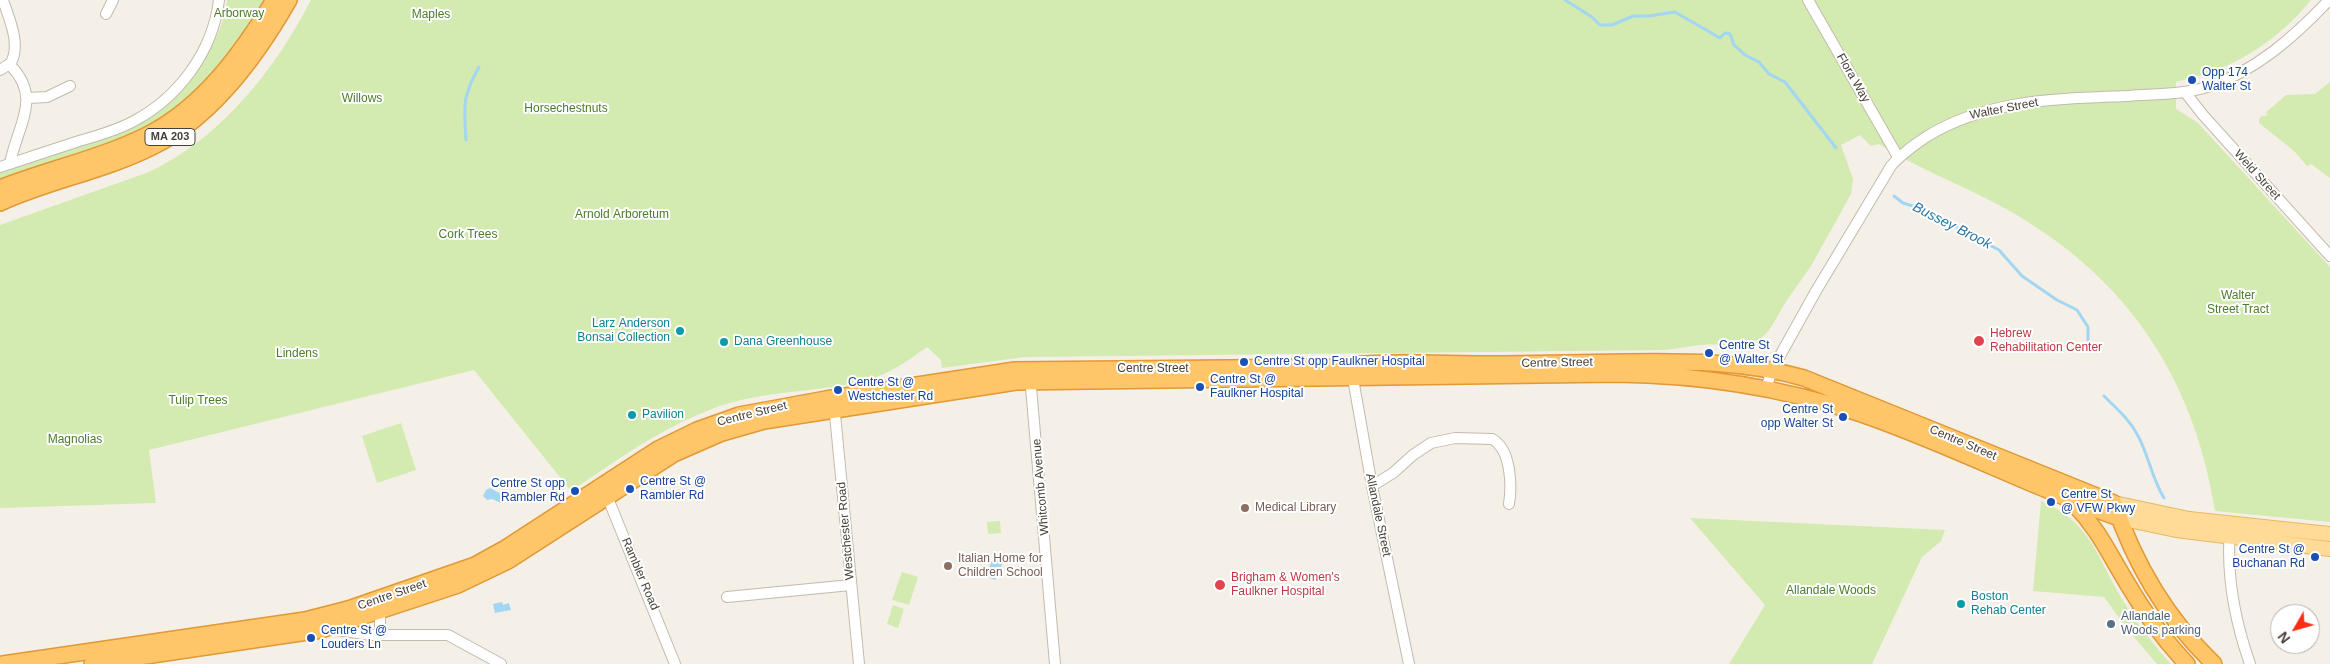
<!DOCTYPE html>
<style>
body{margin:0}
#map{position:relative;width:2330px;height:664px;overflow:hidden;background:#f4f0e8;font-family:Arial,sans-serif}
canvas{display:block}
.north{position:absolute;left:2270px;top:604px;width:50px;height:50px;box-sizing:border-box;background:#fff;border:1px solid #b6b3af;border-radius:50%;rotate:232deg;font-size:14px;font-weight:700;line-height:20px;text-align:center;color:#484037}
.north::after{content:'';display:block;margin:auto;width:18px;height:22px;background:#ff2b15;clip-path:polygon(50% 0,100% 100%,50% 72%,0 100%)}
</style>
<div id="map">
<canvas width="2330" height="664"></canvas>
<div class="north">N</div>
</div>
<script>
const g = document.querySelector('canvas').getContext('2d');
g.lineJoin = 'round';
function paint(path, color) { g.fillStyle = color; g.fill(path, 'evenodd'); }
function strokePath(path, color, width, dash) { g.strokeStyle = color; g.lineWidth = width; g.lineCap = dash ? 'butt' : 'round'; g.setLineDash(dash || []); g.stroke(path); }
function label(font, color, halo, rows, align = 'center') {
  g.font = font + ' Arial,sans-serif'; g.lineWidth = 4; g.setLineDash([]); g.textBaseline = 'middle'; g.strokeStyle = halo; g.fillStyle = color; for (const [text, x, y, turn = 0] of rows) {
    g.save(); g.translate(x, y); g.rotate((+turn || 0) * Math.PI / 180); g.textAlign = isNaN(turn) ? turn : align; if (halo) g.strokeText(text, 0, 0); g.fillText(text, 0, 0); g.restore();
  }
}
paint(new Path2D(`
 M227 0H265C231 53 189 110 129 135L0 180V173C27 164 53 155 79 146 137 127 174 113 206 57 216 40 225 20 227 0Z
 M311 0H2311C2275 44 2231 70 2176 82V109L2198 123 2330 267V522L2215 511C2193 371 2120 268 1993 202 1955 182 1915 167 1879 144L1871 146 1860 135 1841 145 1853 179 1851 194 1811 266 1785 303 1770 329C1749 355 1730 342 1702 345 1689 346 1677 349 1664 350L1025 357 942 368 941 360 927 347C909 360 891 373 868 380 827 391 782 390 741 400 679 415 623 456 571 491L474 370 149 450 156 503 0 508V225L149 172C221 138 275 70 311 0Z
 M2330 82V178L2311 164 2307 166 2294 151 2259 123V119L2262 116H2266L2268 113 2264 114 2286 95 2315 94Z
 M401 423 416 470 377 483 362 436Z
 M2041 501C2091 522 2097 557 2122 599 2136 622 2153 644 2171 664H2157L2128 630 2104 597 2033 591Z
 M1690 518 1945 530 1941 541 1922 557 1872 664H1729L1765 605Z
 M1000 521 1001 533 988 534 987 522Z
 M902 572 918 577 909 605 892 600Z
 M893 605 904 609 898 628 887 624Z`), '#d3eab0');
paint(new Path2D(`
 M490 488 505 496 501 503 492 499 487 500 483 496 486 490Z
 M995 554 1005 558 995 580 985 576Z
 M502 602 503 605 509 603 511 610 495 613 493 604Z`), '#a3d6f2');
strokePath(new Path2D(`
 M1565 0 1592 17 1600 25H1612L1633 16H1649L1675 12 1720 38 1725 33 1730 34 1734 45 1745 55 1759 62 1769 74 1785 82 1836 148
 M466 140C464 106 462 97 479 67
 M1894 196 1903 203 1923 209 1999 250 2022 276 2057 300 2077 310 2088 327V340
 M2104 396C2116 408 2129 419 2137 434 2149 455 2151 477 2164 498`), '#a3d6f2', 3);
const minor = new Path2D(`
 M1808 0 1898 157
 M106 14 113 0
 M10 65C43 98 17 125 10 164
 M0 70 11 63C21 43 9 19 3 0
 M2185 92 2203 115 2330 256
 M28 98 47 97 70 86
 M0 167C25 159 51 150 76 142 96 136 116 131 134 121 179 97 213 51 219 0
 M1352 373 1372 486 1409 664
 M1030 376 1055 664
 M1766 389 1772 370 1816 291 1891 166C1901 154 1913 146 1926 137 1987 99 2057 99 2128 96 2154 94 2181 95 2207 87 2255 72 2295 36 2329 0
 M834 404 859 664
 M1372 486 1393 473 1413 455 1431 443 1455 438 1492 439C1511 449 1512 485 1509 504
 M605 491 675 664
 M2230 530C2226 576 2235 621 2250 664
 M727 597 851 585
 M380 612V627L386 635
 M330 629 371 635H448L501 664`);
const major = new Path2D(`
 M2114 503 2189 519 2330 534
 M2119 518 2176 530 2330 549`);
const highway = new Path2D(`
 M0 188C48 169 101 158 147 135 203 107 242 52 274 0
 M0 203C50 180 105 171 154 146 213 117 257 56 289 0
 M2073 503C2099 530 2108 552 2127 583 2144 612 2164 640 2187 664
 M3 664 305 620 348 609 475 565 504 549 658 449 697 430 739 415 826 399 1015 370 1332 367C1390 359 1448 365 1506 364 1545 363 1585 363 1624 362 1686 361 1744 361 1804 378L2114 503C2135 565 2167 619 2214 664
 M92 664 321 630 458 585 508 561 674 454 722 433 764 421 1016 382 1616 374C1698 375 1780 387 1858 413 1947 443 2030 487 2119 518`);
strokePath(minor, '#c3baad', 12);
strokePath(major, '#e7b864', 16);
strokePath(highway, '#e19835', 18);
strokePath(minor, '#fff', 10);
strokePath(major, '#ffdb97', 14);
strokePath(highway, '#ffc569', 15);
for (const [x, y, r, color] of [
 [2192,80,5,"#1a4fb4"],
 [680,331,5,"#0f9aa8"],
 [1979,341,6,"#e0444e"],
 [724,342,5,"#0f9aa8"],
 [1709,353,5,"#1a4fb4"],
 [1244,362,5,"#1a4fb4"],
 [1200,387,5,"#1a4fb4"],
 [838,390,5,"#1a4fb4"],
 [632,415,5,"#0f9aa8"],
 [1843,417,5,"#1a4fb4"],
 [630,489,5,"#1a4fb4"],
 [575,491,5,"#1a4fb4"],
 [2051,502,5,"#1a4fb4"],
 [1245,508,5,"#8d6e63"],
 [2315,557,5,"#1a4fb4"],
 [948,566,5,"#8d6e63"],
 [1220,585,6,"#e0444e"],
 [1961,604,5,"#0f9aa8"],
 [2111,624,5,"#5c6f8a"],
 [311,638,5,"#1a4fb4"]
]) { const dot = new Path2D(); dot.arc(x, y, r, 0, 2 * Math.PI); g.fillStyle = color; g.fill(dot); strokePath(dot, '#fff', 2); }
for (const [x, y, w] of [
 [170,137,50]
]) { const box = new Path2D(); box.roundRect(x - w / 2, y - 8.5, w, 17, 4); g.fillStyle = '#fff'; g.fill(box); strokePath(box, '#484037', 1); }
label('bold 11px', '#484037', null, [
 ["MA 203",170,137]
]);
label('12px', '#4c7c28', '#fff', [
 ["Arborway",239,14],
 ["Maples",431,15],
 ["Willows",362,99],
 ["Horsechestnuts",566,109],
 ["Arnold Arboretum",622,215],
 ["Cork Trees",468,235],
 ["Walter",2238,296],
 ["Street Tract",2238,310],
 ["Lindens",297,354],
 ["Tulip Trees",198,401],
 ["Magnolias",75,440],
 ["Allandale Woods",1831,591]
]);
label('12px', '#164399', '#fff', [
 ["Opp 174",2202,73],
 ["Walter St",2202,87],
 ["Centre St",1719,346],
 ["@ Walter St",1719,360],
 ["Centre St opp Faulkner Hospital",1254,362],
 ["Centre St @",1210,380],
 ["Faulkner Hospital",1210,394],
 ["Centre St @",848,383],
 ["Westchester Rd",848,397],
 ["Centre St",1833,410,"right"],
 ["opp Walter St",1833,424,"right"],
 ["Centre St @",640,482],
 ["Rambler Rd",640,496],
 ["Centre St opp",565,484,"right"],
 ["Rambler Rd",565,498,"right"],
 ["Centre St",2061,495],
 ["@ VFW Pkwy",2061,509],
 ["Centre St @",2305,550,"right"],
 ["Buchanan Rd",2305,564,"right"],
 ["Centre St @",321,631],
 ["Louders Ln",321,645]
], 'left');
label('12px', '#484037', '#fff', [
 ["Flora Way",1853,78,60],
 ["Walter Street",2004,109,-11],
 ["Weld Street",2257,175,48],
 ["Centre Street",1557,363,-1],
 ["Centre Street",1153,369],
 ["Centre Street",752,414,-14],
 ["Centre Street",1963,443,23],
 ["Whitcomb Avenue",1041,487,-95],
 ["Allandale Street",1378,515,78],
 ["Westchester Road",846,531,-95],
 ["Rambler Road",640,574,67],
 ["Centre Street",392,595,-19]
]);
label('12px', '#0d838f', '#fff', [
 ["Larz Anderson",670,324,"right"],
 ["Bonsai Collection",670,338,"right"],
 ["Dana Greenhouse",734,342],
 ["Pavilion",642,415],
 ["Boston",1971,597],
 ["Rehab Center",1971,611]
], 'left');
label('12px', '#be3a42', '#fff', [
 ["Hebrew",1990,334],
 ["Rehabilitation Center",1990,348],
 ["Brigham & Women's",1231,578],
 ["Faulkner Hospital",1231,592]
], 'left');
label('12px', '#785e54', '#fff', [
 ["Medical Library",1255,508],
 ["Italian Home for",958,559],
 ["Children School",958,573]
], 'left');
label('12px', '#4e5e75', '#fff', [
 ["Allandale",2121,617],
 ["Woods parking",2121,631]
], 'left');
label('italic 14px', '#2978a6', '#fff', [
 ["Bussey Brook",1952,226,27]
]);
</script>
